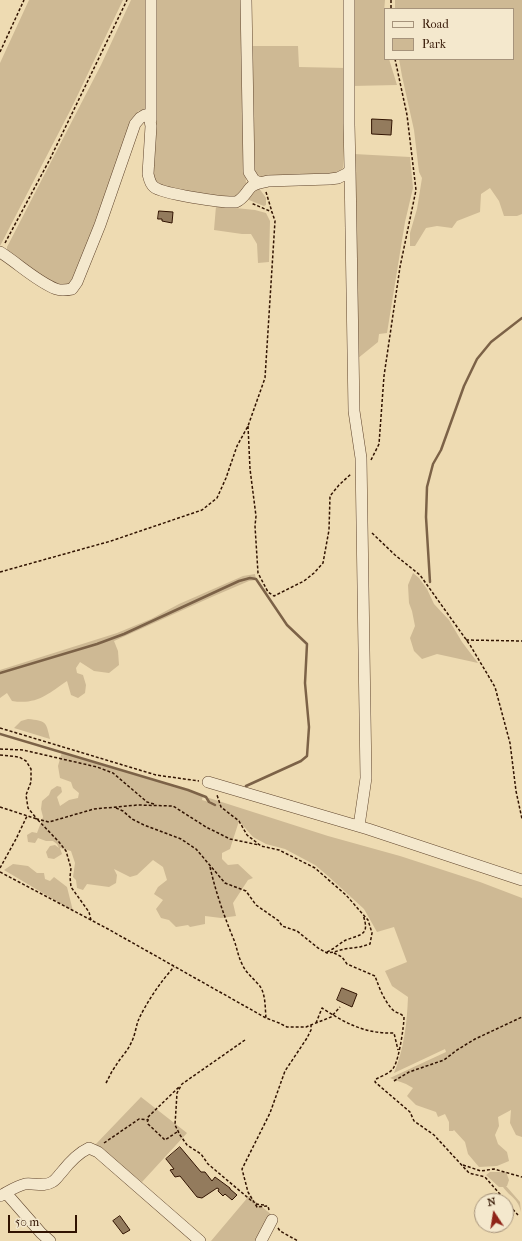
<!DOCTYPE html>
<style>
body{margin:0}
#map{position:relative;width:522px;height:1241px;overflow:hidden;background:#eedbb2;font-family:"IM FELL French Canon",serif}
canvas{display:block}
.legend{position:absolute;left:384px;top:8px;width:130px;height:52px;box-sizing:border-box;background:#f4e8cd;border:1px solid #a6937b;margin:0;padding:5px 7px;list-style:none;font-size:12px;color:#311301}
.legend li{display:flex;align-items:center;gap:8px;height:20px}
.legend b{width:20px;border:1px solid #a6937b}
.north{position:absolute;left:474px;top:1193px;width:40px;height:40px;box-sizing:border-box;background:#f4e8cd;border:1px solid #a6937b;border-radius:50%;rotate:348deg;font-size:11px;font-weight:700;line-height:16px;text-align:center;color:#311301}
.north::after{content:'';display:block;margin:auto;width:14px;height:18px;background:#8f2418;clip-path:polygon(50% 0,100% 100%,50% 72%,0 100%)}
.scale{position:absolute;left:8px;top:1215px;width:69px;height:18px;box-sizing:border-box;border:2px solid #311301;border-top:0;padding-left:5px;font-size:12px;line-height:14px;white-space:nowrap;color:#311301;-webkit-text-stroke:3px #f4e8cd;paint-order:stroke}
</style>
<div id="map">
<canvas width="522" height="1241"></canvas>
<ul class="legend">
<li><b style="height:5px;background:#f4e8cd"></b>Road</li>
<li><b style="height:11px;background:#ceb994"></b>Park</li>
</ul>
<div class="north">N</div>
<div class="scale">50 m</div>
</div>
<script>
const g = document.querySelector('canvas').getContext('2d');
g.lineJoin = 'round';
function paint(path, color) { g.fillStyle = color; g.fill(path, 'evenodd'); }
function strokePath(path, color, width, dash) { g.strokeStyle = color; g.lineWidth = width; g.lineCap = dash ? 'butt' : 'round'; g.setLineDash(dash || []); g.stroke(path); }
paint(new Path2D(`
 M29 0H123L71 109 0 246V63Z
 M131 0H146V86L145 110 138 111 122 147 98 220 70 284 65 286 56 285 7 253V247L101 65Z
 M154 0H241L246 185 242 194 233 199 162 187 155 182 152 175Z
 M353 0H385C383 20 385 39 385 59H389L397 85 352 86Z
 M395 0H522V214L517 216H504L499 201 490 188 481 194 480 212 457 221 452 228 437 226 426 228 415 246H410V233L417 209 422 178 419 172 414 130 402 76 399 59H513V9H395Z
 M252 46H298L299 67 346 68 343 168 338 174 257 178 251 167Z
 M354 154 410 157 413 188 405 222 387 333 379 334 378 342 357 359Z
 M259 188 266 198V205L264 206 249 200V197L254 189Z
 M216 206 255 210 266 213 270 221 269 262 258 263 257 244 251 234H242L214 230Z
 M413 573 419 578 427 589 434 604 449 620 462 642 478 663 437 654 422 659 414 651 410 638 415 626 412 611 409 603 408 585Z
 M255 574 256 580 249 581 214 596 114 641 118 651 119 665 109 673 94 671 80 662 76 668 77 673 83 675 86 685 85 693 78 698 71 695 67 681C48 694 37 705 12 701L7 693 0 698V670L117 633 151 619 179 604 243 576Z
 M28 719C46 721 46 721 50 739L14 728 21 721Z
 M62 752 188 790 203 796 202 800 209 802 206 797 328 836 400 856 480 882 522 898V1137L516 1135 510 1123 511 1110 498 1117 499 1126 495 1135 498 1144 507 1152 509 1161 497 1166 479 1167 468 1154 465 1142 454 1130 453 1131H449V1122L445 1114 438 1117 436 1112 416 1105 407 1096 413 1088 406 1084 390 1078 446 1052 445 1049 394 1073C404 1049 407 1023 408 997L392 986 385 971 407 962 394 927 377 932 364 909 328 876 315 865 285 849 266 844 253 837 239 821 230 849 222 853V859L228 865 238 864 253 878 248 880 233 903 236 916 221 918 205 916V924L190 927 188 925 176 927 169 920 161 918 156 909 163 900 154 894 158 887 167 880 163 867 153 860 137 875 130 877 114 869 117 875 116 883 109 887 87 884 83 890 77 888 76 880 73 877 75 863 71 851 60 848 62 854 54 859 48 858 46 852 50 846 55 845 59 848 57 844 53 841H46L38 838 35 843 28 842 27 835 32 832 37 833 43 817 41 809 42 801 49 795 51 790 57 786 61 787 62 792 57 797 60 806 69 800 78 798 79 793 73 788 71 782 60 778 58 766Z
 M13 864 28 866 37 873H44L45 879 50 881 54 877 67 887 73 911 4 870Z
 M141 1097 187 1133 142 1182 95 1145Z
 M490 1172H506L509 1180 507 1186H506L520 1202 521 1212C518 1198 510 1197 503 1187H499L486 1175Z
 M249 1196 273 1216 260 1241H211Z`), '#ceb994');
strokePath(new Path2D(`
 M430 582 426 517 427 487 433 464 441 450 464 386 477 359 491 342 522 318
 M0 673 97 644 124 634 239 581 250 578 256 579 287 625 307 644 305 683 309 727 307 756 301 761 246 786
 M0 734 188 790 206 797 209 802 215 805`), '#7c6247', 2.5);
const building = new Path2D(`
 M372 119 392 120 391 135 372 134Z
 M159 211 173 212 172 223 162 221V219H158Z
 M342 988 357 994 352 1007 337 1000Z
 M180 1147 201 1172H205L212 1181 215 1177 230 1188V1189L237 1195 232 1200 225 1194 223 1196 218 1191 219 1189 217 1188 202 1198 197 1197 180 1176 175 1177 170 1170 174 1169 166 1159Z
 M120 1216 130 1230 123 1234 113 1221Z`);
paint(building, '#937b5d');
strokePath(building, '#311301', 1);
const street = new Path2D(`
 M246 0 249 172 254 180 260 183
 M151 120V0
 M350 169 354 411 361 458 366 778 359 826
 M0 252C19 264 36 281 56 289 61 291 67 290 72 289L77 282 100 225 135 124 140 118 145 115 149 116 151 126 148 174C149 178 150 184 154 187 163 194 223 203 236 202 243 199 245 194 250 188 254 183 262 183 268 181L330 179 338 178 348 173 350 169 349 124V0
 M208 782 368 829 522 880
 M6 1193 41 1233 50 1241
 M0 1196C8 1192 16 1186 25 1184 35 1183 44 1187 52 1182 56 1180 58 1176 61 1173 68 1164 78 1153 89 1148L98 1152 200 1241
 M261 1241 272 1220`);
strokePath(street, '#60452d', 12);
strokePath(new Path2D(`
 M391 0V9
 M0 52 24 0
 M266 192 272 212
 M5 243 50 159 127 0
 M248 426 250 469 256 516 255 526 258 573 268 592 274 596 304 581 314 573 323 563 329 530 330 496 339 485 351 474
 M371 460 379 444 384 376 400 267 416 190 407 115 395 59
 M372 533 395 555 420 575 470 645 495 687 510 743 516 791 522 819
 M0 572 111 541 202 510 217 498 226 478 237 446 248 426 265 378 275 221 272 212 251 203
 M466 640 522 641
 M0 728 156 775 199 781
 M0 749 23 750 97 767 113 773 147 802 154 804
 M0 755 19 757 26 761 31 769V782L26 795 28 808 37 819 49 822 94 809 138 805 173 806 206 827 230 839 259 845
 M0 807 37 819 59 842 66 851 71 868 70 877 71 887 89 912 91 920
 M116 808 123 811 132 819 144 825 181 839 196 849 225 883 246 891 256 905 279 921 282 926 297 931 318 948 327 953 334 952 344 949 360 947 370 944 372 933 368 920 346 895 315 868 279 850 261 846 247 835 239 821 221 807 217 795
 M210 867C216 893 224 916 234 940 237 948 238 956 242 964 246 973 253 978 259 985 266 993 265 1009 266 1018
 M0 868 16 839 27 816
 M0 872 108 929 266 1018 279 1023 287 1027H306L331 1017 340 1007
 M327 952C334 949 340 943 346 940 362 934 370 935 363 915
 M334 953 342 957 347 964 375 976C379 987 384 1001 393 1010 396 1013 401 1013 404 1017 404 1026 399 1059 394 1067 391 1073 382 1076 376 1079L375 1082 410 1112 414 1121 434 1135 469 1173 485 1177 506 1201
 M316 1023 322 1008C345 1023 365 1034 394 1033L398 1050
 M245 1040 182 1084 177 1093 175 1125 180 1135 187 1145 201 1154 208 1164 253 1202
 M394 1081 409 1072 444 1060 457 1050 475 1039 522 1017
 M106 1083C109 1078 111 1072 115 1067 120 1058 128 1051 132 1041 135 1035 136 1027 138 1021 146 1003 161 981 174 967
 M177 1132 165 1140 148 1124 147 1118 180 1086
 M104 1143 139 1119 149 1120
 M463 1165 481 1171 494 1169 522 1177
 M506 1202 518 1215
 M256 1204 264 1205
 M269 1210 268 1206 257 1207 248 1192 242 1169 270 1113 285 1071 307 1038 311 1030V1025
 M278 1228 280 1231 298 1241`), '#311301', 1.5, [3, 2]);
strokePath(street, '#f4e8cd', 11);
</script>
